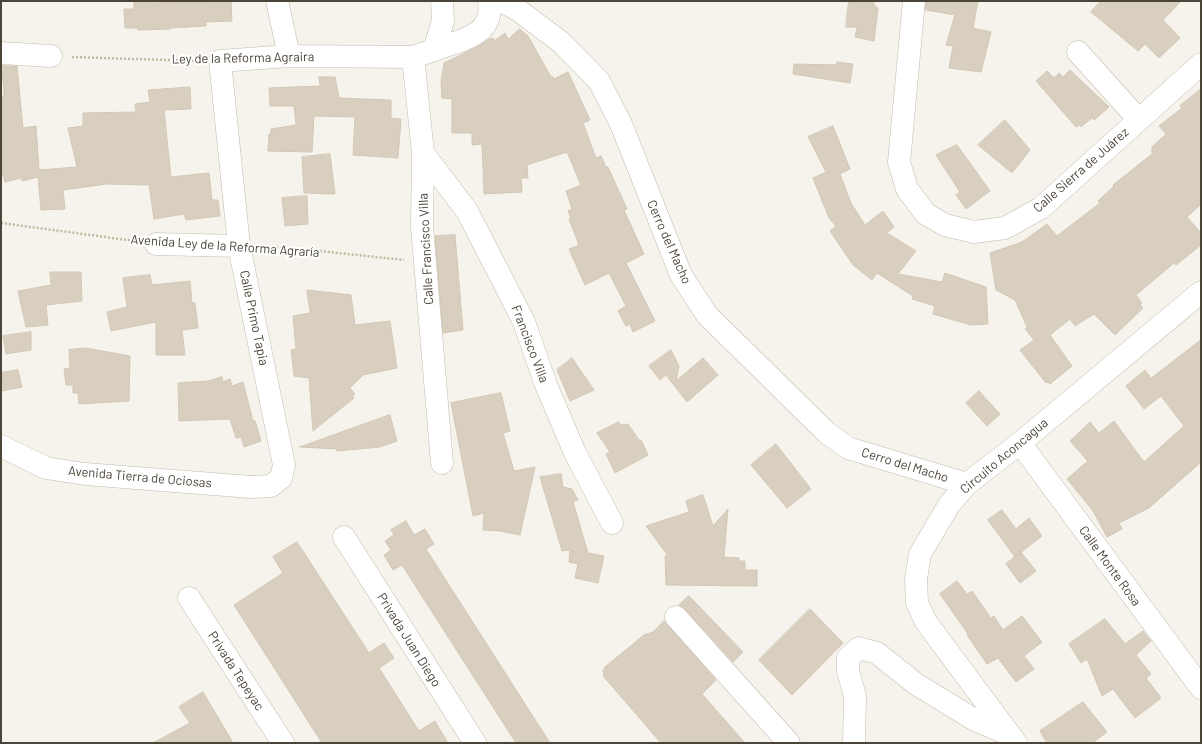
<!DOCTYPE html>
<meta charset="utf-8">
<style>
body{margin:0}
#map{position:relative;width:1202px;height:744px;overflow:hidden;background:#f6f3ec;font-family:Barlow,sans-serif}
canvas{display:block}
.frame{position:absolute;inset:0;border:2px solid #4b4439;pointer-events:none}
</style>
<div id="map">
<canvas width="1202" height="744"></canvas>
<div class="frame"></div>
</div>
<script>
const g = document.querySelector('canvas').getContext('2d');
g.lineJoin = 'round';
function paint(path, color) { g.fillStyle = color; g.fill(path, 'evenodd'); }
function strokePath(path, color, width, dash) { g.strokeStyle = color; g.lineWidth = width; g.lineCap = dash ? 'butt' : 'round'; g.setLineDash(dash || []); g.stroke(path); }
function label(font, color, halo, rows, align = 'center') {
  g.font = font + ' Barlow,sans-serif'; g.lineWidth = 4; g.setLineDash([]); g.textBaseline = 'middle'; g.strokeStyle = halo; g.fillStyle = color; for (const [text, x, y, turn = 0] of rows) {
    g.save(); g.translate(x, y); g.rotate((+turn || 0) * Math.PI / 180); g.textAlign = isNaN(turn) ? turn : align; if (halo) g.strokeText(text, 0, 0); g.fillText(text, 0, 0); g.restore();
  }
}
const building = new Path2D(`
 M134 1H149L150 3 231 1 232 21 206 22V26L170 28V29L138 30 137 28H125L124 9H134Z
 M849 1H874V5L878 8 874 41 855 37 857 27H846Z
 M926 1H978L973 28 991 32 981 72 949 68 953 46 946 45 955 15 926 10Z
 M1101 1H1181L1163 20 1180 38 1159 58 1145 44 1138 51 1091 12Z
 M520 29 528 36 551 77 552 76 554 79 568 72 590 120 583 123 596 158 601 156 606 167H608L627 209 624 210 644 254 626 263 655 321 633 332 630 324 626 326 618 311 626 306 609 273 585 285 569 249 579 245 569 219H571L568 211 572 209 566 191 581 185 567 152 527 165 528 178H521L522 192 484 194 482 144 472 145V133H452V99L442 98 441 81 444 63 479 46 489 39 493 38 494 41 505 33 508 39Z
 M837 62 853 64 850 83 793 74 794 64 837 65Z
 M2 66H17L23 128 36 126 39 170 77 167 68 128 83 126V113L136 112 135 104 150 102 148 90 190 87 191 109 164 110 171 177 209 173 212 200H218L220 216 186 220 184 214 154 219 149 185 107 184 63 190 65 209 41 210 38 177 22 181 21 178 5 182 1 168V96H4Z
 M1070 70 1109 107 1094 120 1092 118 1081 127 1079 125 1076 127 1036 81 1047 71 1054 78 1059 73 1063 77Z
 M319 77H335L339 98 391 100V118L401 119 398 158 353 155 355 117 314 116 312 152 268 151 269 134H271V129L296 125 294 106H270L269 88 320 86Z
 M1201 89V204L1187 217 1201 233V245L1176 265 1174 263 1136 295 1142 303 1140 305 1143 308 1115 335 1094 314 1075 326 1070 319 1050 335 1072 366 1050 384 1048 382 1046 383 1020 350 1034 340 1025 329 1027 327 1015 300 996 290 990 253 1022 242 1047 224 1057 236 1100 203 1098 201 1114 186 1113 185 1152 154V147L1166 134 1159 126 1182 108 1180 106Z
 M1005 120 1030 150 1012 173 978 145Z
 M833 126 850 169 840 174 851 203 865 225 883 211 894 227 887 233 916 251 898 274 942 282 945 273 986 287 988 324 971 325 933 314 935 306 912 299 913 296 877 273 872 280 853 265 830 231 836 226 829 218 813 178 826 172 808 137Z
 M957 145 990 191 966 209 956 195 960 192 936 155Z
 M330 154 335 194 304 193 302 157Z
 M307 196 308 224 285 226 282 198Z
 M455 235 463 330 443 333 435 236Z
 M50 272H81L82 301 46 305 48 325 26 327 18 291 51 285Z
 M150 275 152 285 190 281 192 303H195L198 328 182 330 185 355H156V322L111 331 107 312 127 307 123 278Z
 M307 290 351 295 355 325 390 321 397 368 363 375 350 388 355 394 352 396 354 398 313 431 309 378 294 376 291 350 296 349 293 316 310 313Z
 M31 332V350L6 354 3 336Z
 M1201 340V462L1149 508 1119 523 1122 529 1107 537 1093 511 1067 479 1088 461 1070 441 1090 422 1099 433 1114 421 1144 462 1184 426 1161 396 1144 409 1126 386 1145 370 1151 378Z
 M86 348 130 356 129 401 79 404 78 393H73V385H66L64 369 70 368 69 350Z
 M671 350 679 366 676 381 703 358 718 375 687 402 666 375 660 380 649 366Z
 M572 358 594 390 570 401 557 370Z
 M18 370 22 387 1 391V373Z
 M222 377 223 382 230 379 232 386 243 382 253 421H255L261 441 244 447 241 437 236 438 230 419 179 421 178 383 208 381Z
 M979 391 1000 414 987 426 966 403Z
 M501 393 510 431 503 433 514 471 535 467 520 535 500 531 483 530 484 513 473 516 451 403Z
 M390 415 397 441 380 447 337 451V449L300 447Z
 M619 422 620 425 628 424 639 440H641L648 455 615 473 606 454 610 452 597 433Z
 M776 444 811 489 787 508 751 465Z
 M561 474 563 487 572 489 578 500 573 502 588 553 604 556 598 583 575 578 578 564 569 562 570 550 562 551 540 477Z
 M703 495 713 526 728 509 724 557 739 558V561H745V570H757V586L666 585 665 556H668L646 526 689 512 686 501Z
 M1002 510 1016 529 1029 518 1042 536 1015 557 988 520Z
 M406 521 414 535 425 529 434 544 426 549 550 743H516L402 565 393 570 384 555 391 550 385 541 394 535 391 530Z
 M297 542 369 653 384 643 394 658 379 668 419 731 435 721 448 743H322L234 605 283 573 273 557Z
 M1021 552 1036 571 1020 583 1006 564Z
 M957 581 967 594 972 591 991 618 994 616 1003 630 1022 616 1042 642 1024 656 1034 669 1016 682 998 658 987 664 967 635 968 634 940 594Z
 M689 596 743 652 733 662 685 609 679 605Z
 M810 609 843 643 792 695 759 660Z
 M1105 619 1125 644 1143 631 1151 641 1136 655 1151 674 1146 678 1161 698 1135 718 1113 689 1102 696 1087 659 1081 663 1069 644Z
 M664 621 716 680 702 694 745 743H661L604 677 603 671 605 667 644 635 653 632Z
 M203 692 233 743H153L190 723 179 707Z
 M1083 702 1107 732 1092 743H1047L1040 731Z`);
paint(building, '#d8cfc1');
strokePath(building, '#d3c7b4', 1);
const minor = new Path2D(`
 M277 1 289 56
 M501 1 518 10 562 43 599 81 621 124 681 275 707 315 826 432 848 448 967 484
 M914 1 899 162 907 189 926 214 945 225 974 232 1005 228 1041 208 1201 64
 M434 50C460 40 495 36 489 1
 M1078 52 1139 120
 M1 53 51 56
 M413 57 423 153 422 227 442 463
 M423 153 467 211 524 322 546 385 575 453 612 523
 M156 244 239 246
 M1020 443 1201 688
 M1 446 46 468 85 474 251 487 271 486 281 478 284 465 239 246 220 61 289 56 413 57 434 50 443 21 442 1
 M344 537 475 743
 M189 598 283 743
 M676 617 789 743
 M854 743 855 696 848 671V658L859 648 877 653 916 684 973 719 1008 734
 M1016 743 926 622 917 603 916 579 920 554 949 505 967 484 1020 443 1201 292`);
strokePath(minor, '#c2bbae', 23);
strokePath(new Path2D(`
 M72 57 199 61
 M1 223 135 241
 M260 247 291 248 404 260`), '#c4b79f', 2.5, [2, 2]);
strokePath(minor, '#fff', 22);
label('13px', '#4b4439', '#fff', [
 ["Ley de la Reforma Agraira",243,58,-1],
 ["Calle Sierra de Juárez",1081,170,-41],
 ["Cerro del Macho",669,242,66],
 ["Avenida Ley de la Reforma Agraría",225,246,4],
 ["Calle Francisco Villa",426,249,-93],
 ["Calle Primo Tapia",254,318,78],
 ["Francisco Villa",530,344,69],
 ["Circuito Aconcagua",1004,456,-40],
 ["Cerro del Macho",905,465,17],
 ["Avenida Tierra de Ociosas",140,477,5],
 ["Calle Monte Rosa",1110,566,54],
 ["Privada Juan Diego",409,640,58],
 ["Privada Tepeyac",236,671,57]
]);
</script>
